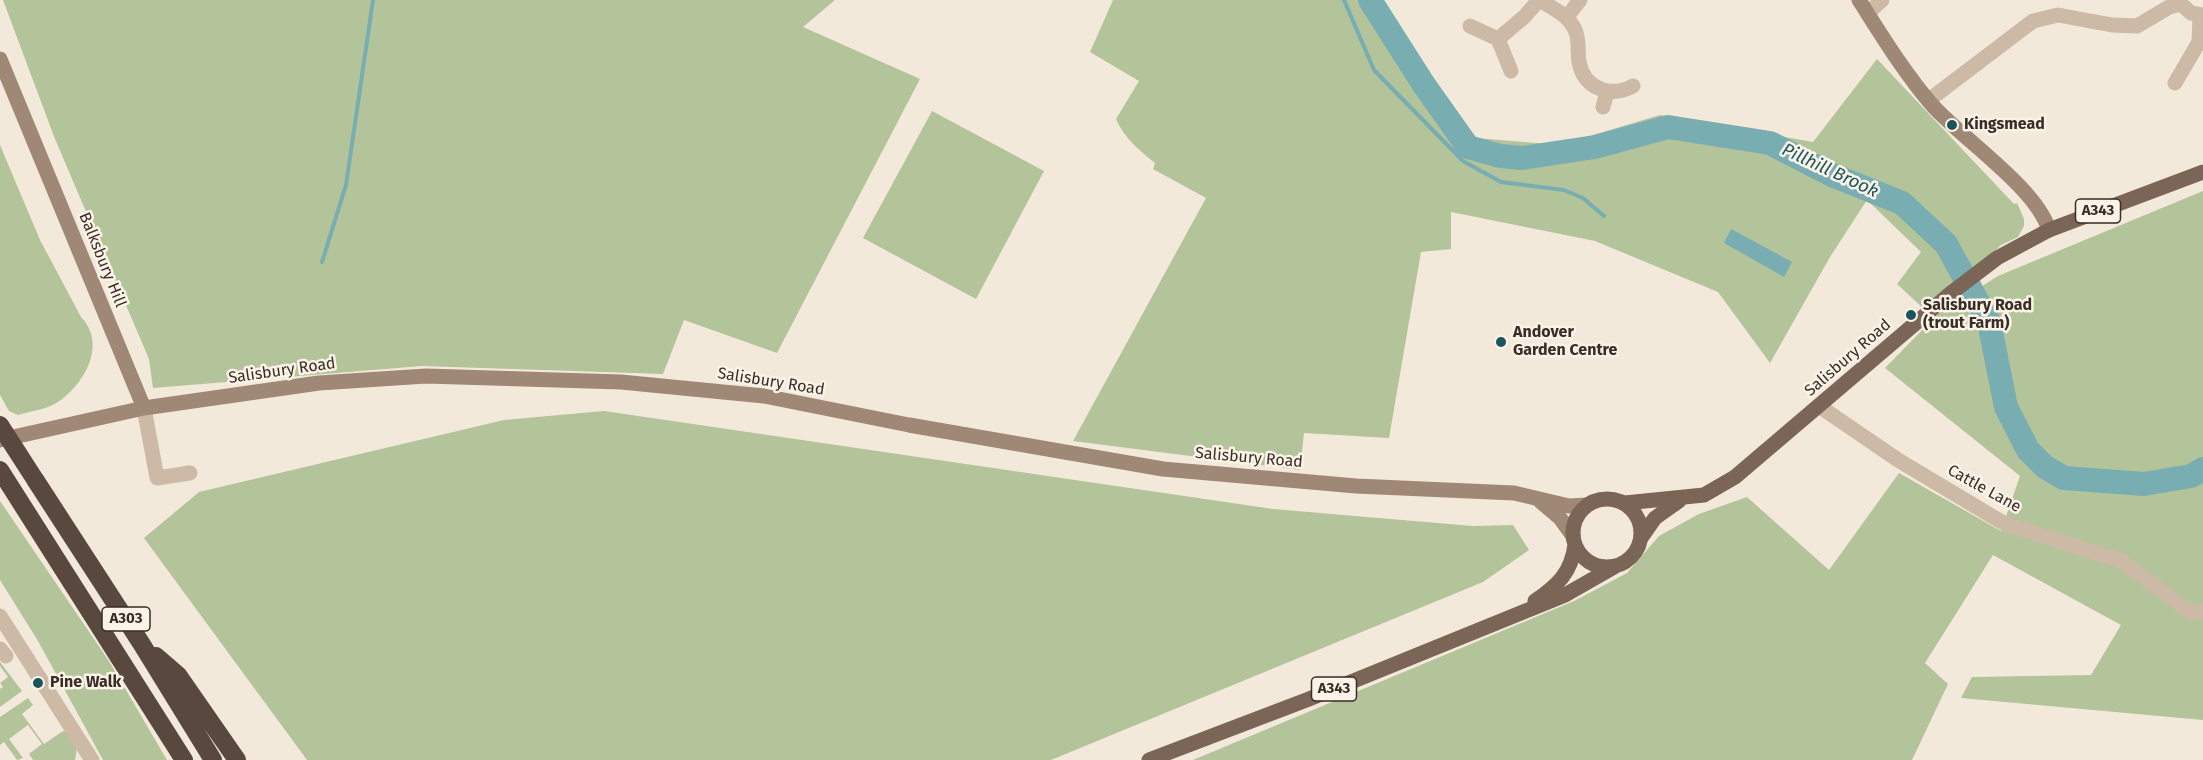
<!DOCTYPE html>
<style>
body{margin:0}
canvas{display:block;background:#f3e9db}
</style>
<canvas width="2203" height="760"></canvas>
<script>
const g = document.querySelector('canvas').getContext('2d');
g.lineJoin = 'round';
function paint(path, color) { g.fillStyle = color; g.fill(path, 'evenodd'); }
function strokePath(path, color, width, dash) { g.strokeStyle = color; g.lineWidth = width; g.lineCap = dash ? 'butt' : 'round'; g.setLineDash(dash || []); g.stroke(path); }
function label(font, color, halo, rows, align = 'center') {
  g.font = font + ' "Fira Sans",sans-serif'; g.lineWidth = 5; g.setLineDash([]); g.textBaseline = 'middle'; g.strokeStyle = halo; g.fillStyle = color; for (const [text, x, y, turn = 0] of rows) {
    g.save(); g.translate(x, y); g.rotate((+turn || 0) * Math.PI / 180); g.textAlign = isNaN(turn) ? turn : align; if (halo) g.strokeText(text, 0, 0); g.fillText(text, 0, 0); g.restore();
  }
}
paint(new Path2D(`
 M3 0H835L803 27 920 79 777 353 684 320 663 374 422 366 153 388 149 359 55 139Z
 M1113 0H1379L1476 138 1560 145 1660 115 1813 142 1877 59 2014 204 2017 203 2024 219V226L2018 237 2001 245 1982 264 1923 308 1897 284 1921 252 1867 200 1830 257 1770 363 1718 292 1595 241 1451 212V249L1421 252 1389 438 1304 433 1300 470 1073 441 1206 198 1153 169 1155 163C1139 150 1124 138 1116 119L1139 81 1090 52Z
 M932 111 1044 171 976 299 863 238Z
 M0 145 40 240 81 317C106 343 87 380 61 400 50 409 31 411 18 415L9 411 0 395Z
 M2203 191V720L1961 698 1972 677 2091 675 2121 625 1993 555 1925 663 1948 684 1912 760H1193L1574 601 1627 573 1659 536 1699 514 1747 497 1829 570 1899 473 2001 531 2020 476 1885 368 1938 314 1998 276Z
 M604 411 1273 509 1473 526 1513 525 1529 550 1483 582 1051 760H307L144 538 199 492 504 420Z
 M0 501 109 661 167 760H103L38 641 0 580Z
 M0 662 22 691 0 707V689L3 687 0 683 8 677 0 666Z
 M28 698 33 705 22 714 44 744 63 731 69 733 77 748 75 760H33L29 754 42 744 28 725 9 739 23 758 17 760 4 742 0 745V717Z`), '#b3c39a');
paint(new Path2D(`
 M1731 229 1792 262 1784 277 1724 243Z`), '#78adb2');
strokePath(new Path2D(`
 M1344 0 1374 70 1463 161 1501 182 1564 190 1583 198 1604 216
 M322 262 346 185 373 0`), '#78adb2', 4);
strokePath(new Path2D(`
 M1370 0 1424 85 1468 147 1500 156 1522 158 1595 147 1668 127 1770 143 1832 175 1902 203 1946 244 1989 322 2006 407 2028 450 2045 467 2064 478 2144 484 2191 476 2203 469`), '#78adb2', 24);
strokePath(new Path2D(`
 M1540 0C1553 9 1569 15 1575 30 1580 40 1577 52 1579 62 1584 89 1611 98 1633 86
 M1868 13 1882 0
 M1567 17 1580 0
 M1470 26 1498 39 1511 71
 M1498 39 1524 17 1539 0
 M2175 83 2199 42 2200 15
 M1929 100 2033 21 2058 15 2112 25 2137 26 2169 7 2181 4 2191 13 2203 15
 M1603 107 1607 92
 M1819 406 1898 460 2005 524 2122 561 2191 613 2203 611
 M144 408 157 478 190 473
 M0 616 92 760
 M0 649 6 656`), '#ccb9a6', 15);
strokePath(new Path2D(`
 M1859 0C1882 36 1905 74 1933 106 1965 141 2036 188 2049 230
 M0 59 144 408
 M0 440 144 408 319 383 426 376 621 382 764 396 909 425 1163 469 1356 486 1514 493 1569 506 1586 505
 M1540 501 1560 518 1573 536`), '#a08877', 15);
strokePath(new Path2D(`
 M1573 533a34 34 0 1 1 68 0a34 34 0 1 1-68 0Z
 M1625 503 1704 495 1735 477 1951 293 1997 258 2049 230 2203 172
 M1641 538 1655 518 1679 501
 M1535 601C1558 585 1571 573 1575 545
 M1149 760 1309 699 1565 595 1614 567`), '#7b6557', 15);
strokePath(new Path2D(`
 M0 470 184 760
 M36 481 141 643 213 760
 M156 656 178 675 237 760`), '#59483e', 18);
strokePath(new Path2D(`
 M0 425 36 481`), '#59483e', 18);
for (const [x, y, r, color] of [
 [1952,125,6,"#1a545c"],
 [1911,315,6,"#1a545c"],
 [1501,342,6,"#1a545c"],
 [38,683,6,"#1a545c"]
]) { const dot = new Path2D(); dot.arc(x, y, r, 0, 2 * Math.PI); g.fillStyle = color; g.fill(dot); strokePath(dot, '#fbf3e7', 2); }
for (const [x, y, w] of [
 [2098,211,45],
 [126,619,48],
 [1334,689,45]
]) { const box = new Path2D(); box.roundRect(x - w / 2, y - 12, w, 24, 4.5); g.fillStyle = '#fbf3e7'; g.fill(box); strokePath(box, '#382d27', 1.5); }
label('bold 15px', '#382d27', null, [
 ["A343",2098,211],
 ["A303",126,619],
 ["A343",1334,689]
]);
label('bold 16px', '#382d27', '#fbf3e7', [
 ["Kingsmead",1964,125],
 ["Salisbury Road",1923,306],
 ["(trout Farm)",1923,324],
 ["Andover",1513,333],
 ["Garden Centre",1513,351],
 ["Pine Walk",50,683]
], 'left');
label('16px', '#382d27', '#fbf3e7', [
 ["Balksbury Hill",102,260,68],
 ["Salisbury Road",1848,358,-41],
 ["Salisbury Road",282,371,-8],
 ["Salisbury Road",771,382,9],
 ["Salisbury Road",1249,458,5],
 ["Cattle Lane",1984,489,29]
]);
label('italic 18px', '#1a545c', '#fbf3e7', [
 ["Pillhill Brook",1830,171,25]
]);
</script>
